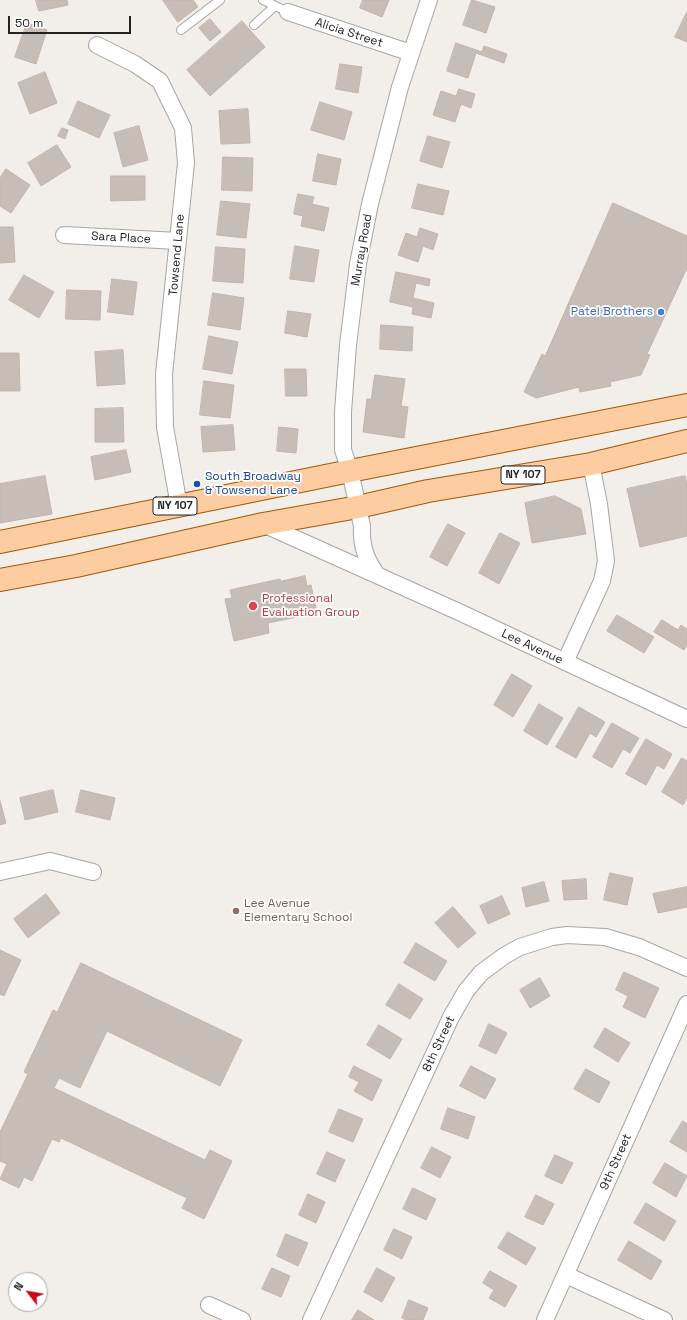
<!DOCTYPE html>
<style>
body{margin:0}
#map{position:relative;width:687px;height:1320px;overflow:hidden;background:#f2eee9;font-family:"Space Grotesk",sans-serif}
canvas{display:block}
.north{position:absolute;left:8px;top:1272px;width:40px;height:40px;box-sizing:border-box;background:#fff;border:1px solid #a7a7a7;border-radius:50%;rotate:301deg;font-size:11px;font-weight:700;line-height:16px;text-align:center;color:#222}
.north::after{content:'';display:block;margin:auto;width:14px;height:18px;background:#d40017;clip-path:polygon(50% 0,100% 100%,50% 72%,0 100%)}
.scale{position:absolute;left:8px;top:16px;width:123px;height:18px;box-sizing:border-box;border:2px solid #222;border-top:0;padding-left:5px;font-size:12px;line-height:14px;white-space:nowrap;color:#222;-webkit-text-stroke:3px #fff;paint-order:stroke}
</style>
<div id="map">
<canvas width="687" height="1320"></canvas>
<div class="north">N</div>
<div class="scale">50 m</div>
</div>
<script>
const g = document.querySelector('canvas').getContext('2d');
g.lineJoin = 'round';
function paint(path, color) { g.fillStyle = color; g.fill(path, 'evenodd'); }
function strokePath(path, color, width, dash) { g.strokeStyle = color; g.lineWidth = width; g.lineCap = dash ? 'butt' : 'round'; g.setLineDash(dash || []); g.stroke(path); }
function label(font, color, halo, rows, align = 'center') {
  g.font = font + ' "Space Grotesk",sans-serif'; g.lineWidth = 3.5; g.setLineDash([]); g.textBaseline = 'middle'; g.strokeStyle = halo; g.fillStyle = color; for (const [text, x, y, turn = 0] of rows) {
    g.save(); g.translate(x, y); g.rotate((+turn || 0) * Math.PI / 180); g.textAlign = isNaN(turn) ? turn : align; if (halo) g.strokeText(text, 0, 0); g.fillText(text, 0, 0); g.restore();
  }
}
const building = new Path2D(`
 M36 0H67L68 5 39 11Z
 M163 0H193L198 7 178 22Z
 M363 0H389L382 17 360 8Z
 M472 0 495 7 486 33 463 25Z
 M687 12V42L675 37Z
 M210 19 221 32 210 41 199 28Z
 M242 21 265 47 210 96 187 70Z
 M27 23 47 30 36 64 15 57Z
 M456 43 482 52 484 46 507 54 504 63 476 53 468 78 447 71Z
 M340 64 362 67 358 93 336 89Z
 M45 72 57 103 30 114 18 83Z
 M459 89 475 94 471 108 461 104 455 122 433 115 441 91 456 96Z
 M78 101 110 115 99 138 68 124Z
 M320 102 352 112 344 140 311 130Z
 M248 109 250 143 221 144 219 111Z
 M139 126 148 160 123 167 114 133Z
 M62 128 68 130 65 139 58 136Z
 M428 136 450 142 442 168 420 161Z
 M57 145 71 167 41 186 28 163Z
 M318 154 341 159 336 185 313 181Z
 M223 157 253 158 252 191 222 190Z
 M6 169 30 185 11 213 0 206V178Z
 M111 176H145V200L111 201Z
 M418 184 449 191 443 215 412 208Z
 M298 194 314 197 312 204 329 208 324 231 301 226 303 216 294 214Z
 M221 201 250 204 246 238 217 235Z
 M613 203 687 236V268L647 354 650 355 641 375 610 382 611 386 580 392 579 387 536 398 524 392 542 354 545 356Z
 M0 227H13L15 262 0 263Z
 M420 228 438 234 433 250 423 246 418 262 398 255 406 233 417 237Z
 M295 246 319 250 314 282 290 279Z
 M216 247 245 249 243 283 213 281Z
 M396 272 430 279 429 286 416 283 413 298 434 303 431 318 412 314 413 307 390 302Z
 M24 275 54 292 39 318 9 300Z
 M112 279 137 282 133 315 108 312Z
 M67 290 101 291 100 320 66 319Z
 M213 293 244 298 240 330 208 325Z
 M288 311 311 314 307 337 285 333Z
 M381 325 413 327 412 351 380 349Z
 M209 336 238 342 232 374 203 369Z
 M123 350 125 384 97 386 95 352Z
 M0 353H19L20 391H0Z
 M285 369H306L307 396H286Z
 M375 375 405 379 401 406 408 407 404 438 363 432 367 399H371Z
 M204 381 234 385 230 418 200 415Z
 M123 408 124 442H95V409Z
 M233 425 235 450 203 452 201 427Z
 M279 427 298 429 296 453 277 451Z
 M126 450 131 472 95 480 91 457Z
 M45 476 52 514 0 523V484Z
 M685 476 687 484V536L640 547 627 489Z
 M555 496 581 509 586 534 532 543 525 503Z
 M448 524 465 533 447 566 430 557Z
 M500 533 520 543 499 584 479 573Z
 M305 576 307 586 311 585 317 613 268 623 269 633 234 641 225 599 232 598 230 590 280 579 281 581Z
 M617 615 654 637 644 653 607 631Z
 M662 620 678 630 681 625 687 629V644L684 650 654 632Z
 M512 674 532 686 513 717 494 705Z
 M539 704 563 718 547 745 524 731Z
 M579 707 605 722 596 737 590 733 576 758 556 747Z
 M612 723 639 738 630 753 623 749 612 768 593 757Z
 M646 739 672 754 664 769 657 765 646 785 626 774Z
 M682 758 687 761V797L683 805 662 792Z
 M53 790 58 812 25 820 20 798Z
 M81 790 115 798 110 820 76 812Z
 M0 801 6 823 0 825Z
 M610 873 633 878 627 905 604 900Z
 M586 879 587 899 564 900 562 881Z
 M544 882 549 901 526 907 522 888Z
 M687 887V907L658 913 653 894Z
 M46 894 60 913 28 938 14 919Z
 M502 896 510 914 488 924 480 906Z
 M453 907 476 933 458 948 435 923Z
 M416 943 447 961 435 981 404 963Z
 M0 950 21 960 4 996 0 994Z
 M81 963 242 1040 220 1086 107 1031 80 1088 59 1078 54 1088 205 1160 210 1150 232 1161 204 1219 182 1208 187 1198 61 1138 59 1142 52 1139 32 1181 24 1177 19 1188 0 1179 7 1164 0 1161V1132L28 1074 24 1072 53 1010 57 1012Z
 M624 972 659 988 645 1018 623 1007 628 996 616 990Z
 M540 978 550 996 530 1008 520 990Z
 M399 984 423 999 410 1019 386 1005Z
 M489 1024 507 1033 496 1054 479 1046Z
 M379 1025 402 1039 390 1059 367 1045Z
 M605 1028 630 1043 618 1062 594 1047Z
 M354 1066 382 1080 372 1101 354 1091 359 1082 349 1077Z
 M471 1066 496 1079 485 1099 460 1086Z
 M586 1069 610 1082 599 1103 574 1089Z
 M448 1108 475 1117 468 1139 441 1129Z
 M339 1109 363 1119 353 1142 329 1132Z
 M683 1121 687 1124V1152L670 1142Z
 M432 1147 451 1157 440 1178 421 1168Z
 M327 1152 345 1160 335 1182 317 1174Z
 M555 1155 573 1163 562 1184 545 1176Z
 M665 1163 687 1176 676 1197 653 1183Z
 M413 1188 436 1199 426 1220 403 1209Z
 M308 1194 325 1202 316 1223 299 1215Z
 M536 1195 554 1204 543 1225 525 1217Z
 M646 1203 676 1221 664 1241 634 1223Z
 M394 1229 412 1237 402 1259 384 1250Z
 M508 1232 536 1248 526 1265 498 1248Z
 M286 1234 308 1243 298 1266 277 1256Z
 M629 1241 662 1261 651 1280 618 1260Z
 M272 1268 290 1276 281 1297 262 1289Z
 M377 1268 395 1278 382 1302 364 1292Z
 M490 1271 517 1286 505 1307 489 1298 494 1290 483 1283Z
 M409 1300 428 1308 423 1320H406L402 1318Z
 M358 1310 374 1320H352Z`);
paint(building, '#c7bdb7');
strokePath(building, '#c5b3aa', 1);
const lane = new Path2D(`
 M263 0 288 12
 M254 25 275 6
 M181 30 220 0`);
const street = new Path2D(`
 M288 12 411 53
 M97 45 135 64 160 81 183 128 186 163 164 374 165 427 179 506
 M64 235 178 241
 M263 524 459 612 687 719
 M377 575C366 559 361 547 362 526L350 471 343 450V412L348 345 358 264 370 204 400 87 429 0
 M565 662 602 581 606 561 599 504 591 464
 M0 872 50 861 93 872
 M566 1275 664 1320
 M209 1305 242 1320
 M311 1320 451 1017 466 991 481 973 504 956 520 947 552 937 567 935 605 937 639 947 687 968
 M545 1320 687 1004`);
const primary = new Path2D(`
 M0 542 350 471 687 405
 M0 580 76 566 263 524 358 507 428 491 591 464 687 441`);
strokePath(lane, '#a6a6a6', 10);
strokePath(street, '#a6a6a6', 18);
strokePath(primary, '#a05900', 24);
strokePath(lane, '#fff', 8);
strokePath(street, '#fff', 16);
strokePath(primary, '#fecca1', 22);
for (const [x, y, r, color] of [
 [661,312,4,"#3f7fe0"],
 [197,484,4,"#1a4fb4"],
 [253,606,5,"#e0444e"],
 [236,911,4,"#8d6e63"]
]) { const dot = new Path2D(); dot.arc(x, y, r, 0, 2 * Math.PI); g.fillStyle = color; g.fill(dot); strokePath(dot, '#fff', 1.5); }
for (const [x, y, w] of [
 [523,475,44],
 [175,506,44]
]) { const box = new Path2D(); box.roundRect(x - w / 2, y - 9, w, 18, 3); g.fillStyle = '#fff'; g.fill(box); strokePath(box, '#222', 1); }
label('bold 11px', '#222', null, [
 ["NY 107",523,475],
 ["NY 107",175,506]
]);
label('12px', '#222', '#fff', [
 ["Alicia Street",349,33,18],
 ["Sara Place",121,238,3],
 ["Murray Road",362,250,-80],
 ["Towsend Lane",177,255,-85],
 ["Lee Avenue",532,647,25],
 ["8th Street",439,1044,-65],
 ["9th Street",616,1162,-66]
]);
label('12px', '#366cbe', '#fff', [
 ["Patel Brothers",653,312]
], 'right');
label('12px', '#164399', '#fff', [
 ["South Broadway",205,477],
 ["& Towsend Lane",205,491]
], 'left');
label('12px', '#be3a42', '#fff', [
 ["Professional",262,599],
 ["Evaluation Group",262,613]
], 'left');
label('12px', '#785e54', '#fff', [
 ["Lee Avenue",244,904],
 ["Elementary School",244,918]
], 'left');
</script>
